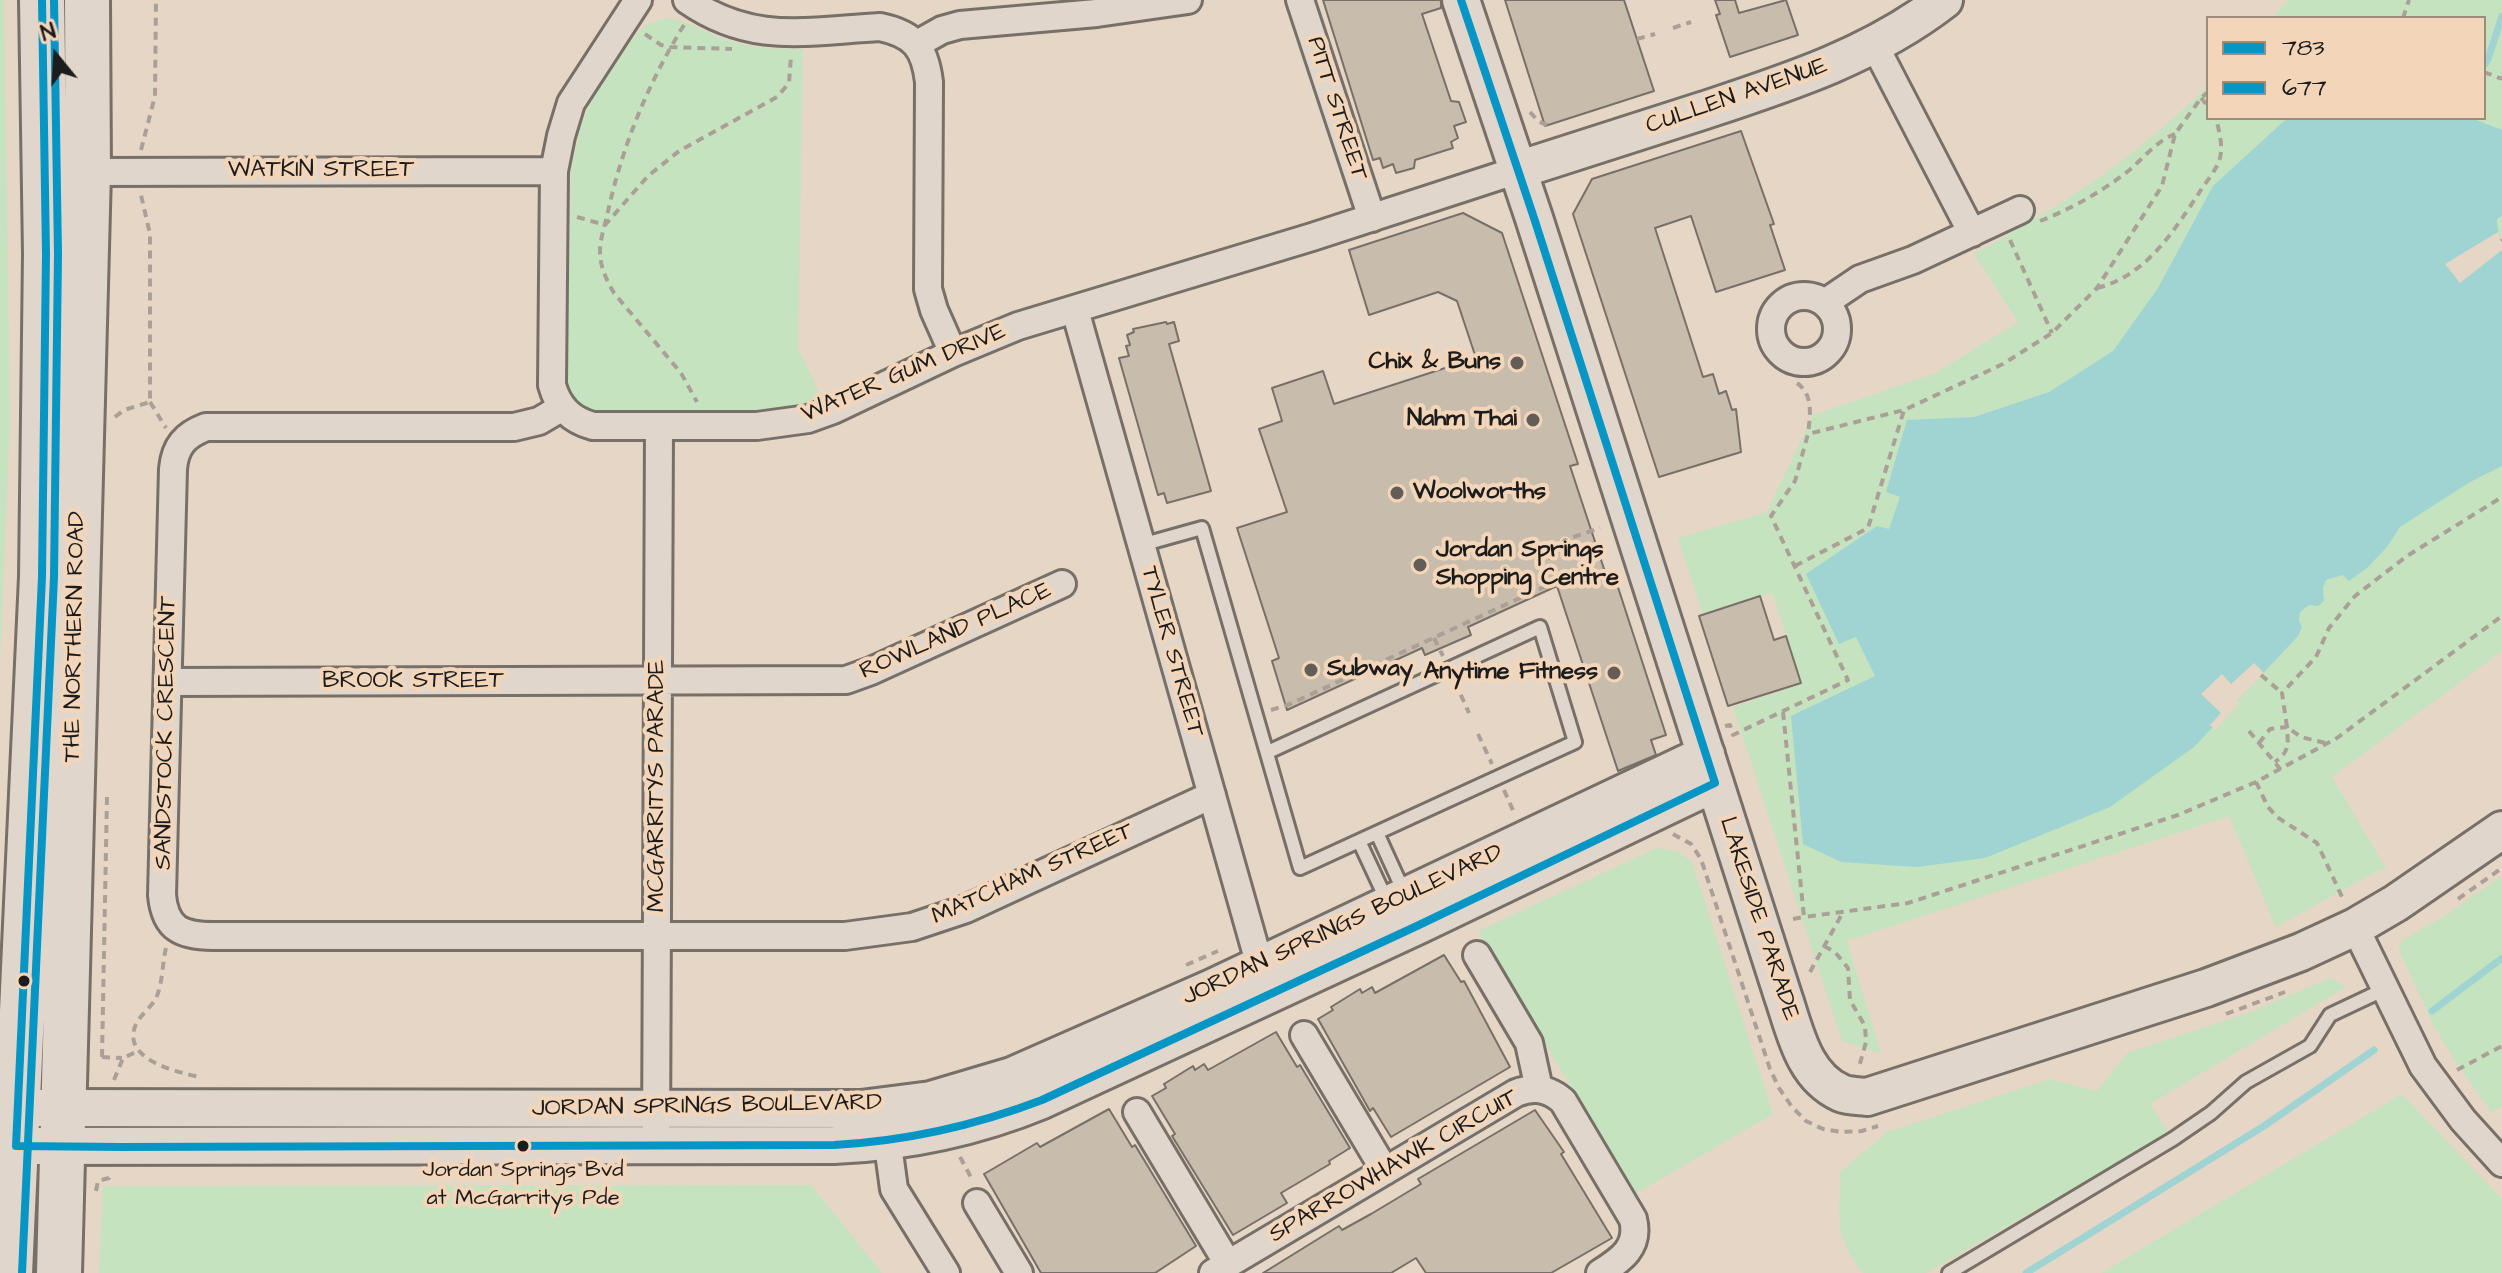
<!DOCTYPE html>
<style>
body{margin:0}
#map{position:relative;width:2502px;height:1273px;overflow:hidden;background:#e6d6c6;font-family:"Architects Daughter",sans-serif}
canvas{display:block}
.legend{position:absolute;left:2206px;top:16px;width:280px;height:104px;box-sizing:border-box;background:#f3d6b9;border:2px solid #9d8c7a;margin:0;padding:10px 14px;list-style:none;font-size:24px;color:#1c1c1c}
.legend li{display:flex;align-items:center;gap:16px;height:40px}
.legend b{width:40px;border:2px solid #9d8c7a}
.north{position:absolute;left:16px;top:16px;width:80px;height:80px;-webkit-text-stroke:6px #f3d6b9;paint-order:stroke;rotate:342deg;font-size:22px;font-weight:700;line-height:32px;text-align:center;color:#1c1c1c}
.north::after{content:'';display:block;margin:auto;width:28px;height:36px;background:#1c1c1c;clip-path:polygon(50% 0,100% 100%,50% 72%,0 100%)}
</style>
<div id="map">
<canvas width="2502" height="1273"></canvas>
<ul class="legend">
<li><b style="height:10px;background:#0696c5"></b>783</li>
<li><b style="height:10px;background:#0696c5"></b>677</li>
</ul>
<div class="north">N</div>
</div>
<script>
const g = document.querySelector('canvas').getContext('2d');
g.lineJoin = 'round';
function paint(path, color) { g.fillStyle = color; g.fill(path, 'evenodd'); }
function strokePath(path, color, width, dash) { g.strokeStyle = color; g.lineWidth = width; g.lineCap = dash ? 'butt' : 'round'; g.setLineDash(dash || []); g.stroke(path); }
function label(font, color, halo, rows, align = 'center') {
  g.font = font + ' "Architects Daughter",sans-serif'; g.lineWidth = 8; g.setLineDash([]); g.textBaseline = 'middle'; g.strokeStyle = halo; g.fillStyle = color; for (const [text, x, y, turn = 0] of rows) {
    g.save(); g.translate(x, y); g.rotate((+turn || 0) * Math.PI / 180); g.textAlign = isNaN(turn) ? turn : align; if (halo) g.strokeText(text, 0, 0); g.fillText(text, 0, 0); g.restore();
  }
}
paint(new Path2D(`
 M0 0H4L10 418 0 667Z
 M2288 0H2502V651L2332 777 2387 870 2381 869 2276 927 2229 816 1847 941 1881 1054 1842 1041 1733 707 1802 684 1772 593 1703 614 1678 538 1767 512 1813 415 1936 373 2018 322 1974 254C2060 207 2140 155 2208 85V118H2484V18H2272Z
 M666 18C686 20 702 31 721 38 748 48 774 49 803 49L798 348 821 397C761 421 667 412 601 412 581 409 574 401 567 382L571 172 580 128 601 80 636 35 646 25Z
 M1657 848 1677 851 1692 862 1773 1114 1635 1194 1478 931Z
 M2502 876V1106L2492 1113 2453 1058 2433 1024 2400 953 2399 946 2403 940 2443 917Z
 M2331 978 2346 987 2150 1104 2169 1133 1926 1273H1863C1833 1237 1840 1216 1840 1172L1887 1132 2050 1079 2097 1091 2127 1053 2248 1013Z
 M2402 1094 2502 1199V1273H2101Z
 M811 1185 882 1273H99L103 1186Z`), '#c5e3be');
paint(new Path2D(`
 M2291 118H2471L2502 130V216L2497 219 2498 232 2502 239V466L2470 482 2400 527 2387 547 2367 568 2349 581 2343 575 2326 580 2323 588 2324 601 2318 606 2309 605 2300 612 2299 621 2302 627 2298 636 2194 747 2110 807 1985 858 1917 867 1841 862 1803 844 1791 716 1875 676 1856 637 1839 644 1806 574 1877 526 1889 529 1900 497 1886 492 1907 420 1974 417 2049 392 2113 351 2158 288 2213 186 2284 121Z`), '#9fd4d3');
paint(new Path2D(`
 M2498 232 2502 239V250L2460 283 2445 264Z
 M2254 663 2264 673 2237 701 2239 704 2215 730 2210 725 2221 713 2201 694 2222 674 2231 684Z`), '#e6d6c6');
strokePath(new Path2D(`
 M2484 65 2488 59 2502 16
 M2432 1011 2502 958
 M2026 1273 2264 1126 2374 1050`), '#9fd4d3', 7);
const building = new Path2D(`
 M1323 0H1441V8L1422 14 1451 101 1459 102 1466 122 1454 126 1458 138 1451 142 1453 148 1415 160 1414 168 1396 173 1393 164 1383 168 1380 158 1373 160Z
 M1505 0H1624L1654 91 1545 126Z
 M1715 0H1735L1739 13 1786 0 1798 35 1730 57 1716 15 1720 14Z
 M1741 131 1774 224 1770 225 1785 270 1716 292 1691 216 1655 228 1703 377 1713 374 1719 394 1726 391 1732 410 1736 409 1741 452 1659 477 1573 214 1592 179Z
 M1463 213 1502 233 1578 464 1570 466 1607 578 1614 575 1666 735 1651 740 1656 755 1618 771 1557 586 1468 627 1471 635 1425 655 1422 648 1287 710 1272 661 1279 658 1237 528 1287 512 1259 429 1282 421 1272 388 1323 371 1334 404 1476 358 1457 301 1438 292 1369 315 1349 250Z
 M1166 322 1167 324 1174 322 1179 341 1169 344 1211 491 1167 503 1164 493 1158 495 1119 358 1129 356 1126 346 1130 345 1127 335 1134 332 1133 329Z
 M1760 596 1774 640 1786 636 1801 683 1728 706 1699 616Z
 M1444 955 1461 982 1464 981 1510 1067 1391 1137 1373 1108 1370 1111 1318 1019 1333 1010 1331 1007 1360 989 1362 993 1372 987 1375 993Z
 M1276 1032 1297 1067 1300 1065 1350 1148 1329 1161 1330 1164 1281 1193 1287 1203 1233 1235 1172 1136 1175 1134 1152 1096 1166 1088 1164 1084 1193 1066 1195 1070 1204 1064 1208 1070Z
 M1109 1109 1132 1147 1135 1145 1196 1246 1155 1273H1041L984 1174 1037 1143 1040 1147Z
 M1535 1110 1564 1152 1561 1154 1612 1238 1551 1273H1426L1416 1258 1391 1273H1263L1339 1226 1342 1230 1371 1214 1421 1184 1418 1179Z`);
paint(building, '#c8bcac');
strokePath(building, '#777068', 2);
const lane = new Path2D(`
 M1141 545 1202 528 1300 868 1575 742 1540 627 1268 752
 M1377 833 1404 892
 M1359 841 1387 901
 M1949 1273 2173 1139 2211 1113 2246 1082 2310 1046 2330 1015 2385 989`);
const street = new Path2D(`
 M638 0 571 103 561 136 554 171 552 385C558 407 571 420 593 426H757L808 419 833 410 953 353 1018 326 1312 237 1518 170
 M687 0C752 45 806 31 880 27 914 34 925 48 929 82L928 289 934 310 953 353
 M1300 0 1372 218
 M917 44 942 30 960 25 1097 13 1188 0
 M1875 46 1972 233
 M88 172 554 171
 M1771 329a33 33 0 1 1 66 0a33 33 0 1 1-66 0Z
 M1826 302 1860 279 1913 260 2020 210
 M1075 310 1264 980
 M561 408 539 421 514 427H206C185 435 175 446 173 469L162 895C165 929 182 936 213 936H845L912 927 966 909 1212 795
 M168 682 846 680 871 671 1062 584
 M2355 927 2423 1066 2463 1120 2502 1163
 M1477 955 1529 1043 1539 1089
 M1304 1035 1385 1171
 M1137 1112 1228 1264
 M885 1123 894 1189 946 1273
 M656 1145 659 427
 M977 1203 1019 1273
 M1213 1273 1516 1093C1534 1086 1548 1088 1563 1101L1633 1219C1640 1247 1621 1260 1600 1273`);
const secondary = new Path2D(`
 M1461 0 1534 218 1783 996C1795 1031 1803 1076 1841 1093 1848 1096 1858 1096 1867 1097L2206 988 2301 952 2355 927 2396 903 2502 830
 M1518 170C1580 150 1643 130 1705 110 1790 82 1873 55 1944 0
 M18 1108 861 1109 931 1100 1012 1076 1212 988 1706 754
 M16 1146 834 1145C907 1142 974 1128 1042 1100L1419 925 1715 783`);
const highway = new Path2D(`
 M10 1273 42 577 46 254 42 0
 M59 1273 88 172 87 0`);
strokePath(lane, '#777068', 18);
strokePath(street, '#777068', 32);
strokePath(secondary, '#777068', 42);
strokePath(highway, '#777068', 50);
strokePath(new Path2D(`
 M2403 18 2409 0
 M684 25C648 83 621 149 607 216 604 228 600 240 600 252 600 267 607 281 614 293L681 373 697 402
 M1673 28 1691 22
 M645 34 661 45 670 47 732 49
 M1637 39 1655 34
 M2484 72 2502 79
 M2201 98 2208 106
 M1530 112 1538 121 1551 127
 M141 150 155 96 156 0
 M577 217 605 225 648 176 679 151 777 97 789 83 791 56
 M2040 221C2071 209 2101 192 2127 172 2143 159 2155 142 2175 134
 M2010 240 2052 333
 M2501 241 2502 240
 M2097 288C2146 276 2173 232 2199 193 2205 183 2215 172 2219 161 2224 148 2219 131 2216 118
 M1797 383C1814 395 1810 416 1808 434
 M150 402 166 428
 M115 417 124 410 150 402V234L141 195
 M1795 566 1868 528 1904 410
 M1434 638 1443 656
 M2261 675 2282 693
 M1455 682 1469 713
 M1271 710 1290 704 1557 581 1547 546 1600 528
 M1783 712 1804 917 1908 903 2178 815 2256 782 2337 738 2502 616
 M1725 726 1730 725 1733 735 1848 680 1771 516 1795 481 1808 434 1904 410 2003 364 2052 333 2097 288 2162 186 2175 134 2201 98 2208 92
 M2249 731 2281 770
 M1478 734 1492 764
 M2259 743 2270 729 2287 727C2288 745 2290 751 2275 762
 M2325 743 2301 737 2287 727 2282 693 2316 657 2329 628 2355 596 2407 556 2502 497
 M2256 782 2268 807 2277 817 2317 843 2343 899
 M1504 790 1515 815
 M1673 834 1691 844 1701 859 1770 1069 1779 1088 1792 1107 1806 1121 1823 1129 1841 1132 1862 1131 1878 1126
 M2458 899 2502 868
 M1793 919 1804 917
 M1824 946 1835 952 1848 968 1850 1000 1865 1026 1866 1042 1859 1067
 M166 948C162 964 163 983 156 998 151 1008 141 1014 136 1024 120 1059 176 1072 200 1077
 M1186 965 1218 951
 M1810 972 1843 912
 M2226 1014 2285 992
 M102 1057 107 796
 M102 1057 122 1058
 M2457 1070 2502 1046
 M114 1080 123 1058 138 1051
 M960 1157 973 1181
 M96 1191 98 1181 109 1178 110 1172`), '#aaa097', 4, [8, 6]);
strokePath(lane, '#e1d6cb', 12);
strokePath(street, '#e1d6cb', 26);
strokePath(secondary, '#e1d6cb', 36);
strokePath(highway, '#e1d6cb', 44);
strokePath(new Path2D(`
 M42 0 46 254 42 577 16 1146 121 1147 834 1145C906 1141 974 1126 1042 1100L1419 925 1715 783 1534 218 1461 0`), '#0696c5', 8);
strokePath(new Path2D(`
 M22 1273 54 577 58 254 54 0`), '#0696c5', 8);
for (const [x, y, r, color] of [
 [1517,363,8,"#635d58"],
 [1533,420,8,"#635d58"],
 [1397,493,8,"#635d58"],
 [1420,565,8,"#635d58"],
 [1311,670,8,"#635d58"],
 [1614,673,8,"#635d58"],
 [24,981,7,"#1c1c1c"],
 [523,1146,7,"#1c1c1c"]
]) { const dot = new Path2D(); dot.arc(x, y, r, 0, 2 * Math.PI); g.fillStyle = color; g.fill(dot); strokePath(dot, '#f3d6b9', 3); }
label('22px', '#1c1c1c', '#f3d6b9', [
 ["Jordan Springs Bvd",523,1171],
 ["at McGarritys Pde",523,1199]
]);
label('24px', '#1c1c1c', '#f3d6b9', [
 ["CULLEN AVENUE",1737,97,-19],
 ["PITT STREET",1336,109,72],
 ["WATKIN STREET",321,171],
 ["WATER GUM DRIVE",904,374,-23],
 ["ROWLAND PLACE",956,632,-24],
 ["THE NORTHERN ROAD",76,637,-89],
 ["TYLER STREET",1171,652,74],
 ["BROOK STREET",413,682],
 ["SANDSTOCK CRESCENT",167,733,-89],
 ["MCGARRITYS PARADE",658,786,-90],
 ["MATCHAM STREET",1033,875,-24],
 ["LAKESIDE PARADE",1758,919,72],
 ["JORDAN SPRINGS BOULEVARD",1343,926,-25],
 ["JORDAN SPRINGS BOULEVARD",707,1107,-1],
 ["SPARROWHAWK CIRCUIT",1394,1167,-30]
]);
label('bold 24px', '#1c1c1c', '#f3d6b9', [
 ["Chix & Buns",1501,363],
 ["Nahm Thai",1517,420],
 ["Woolworths",1413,493,"left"],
 ["Jordan Springs",1436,551,"left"],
 ["Shopping Centre",1436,579,"left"],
 ["Subway",1327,670,"left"],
 ["Anytime Fitness",1598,673]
], 'right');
</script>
